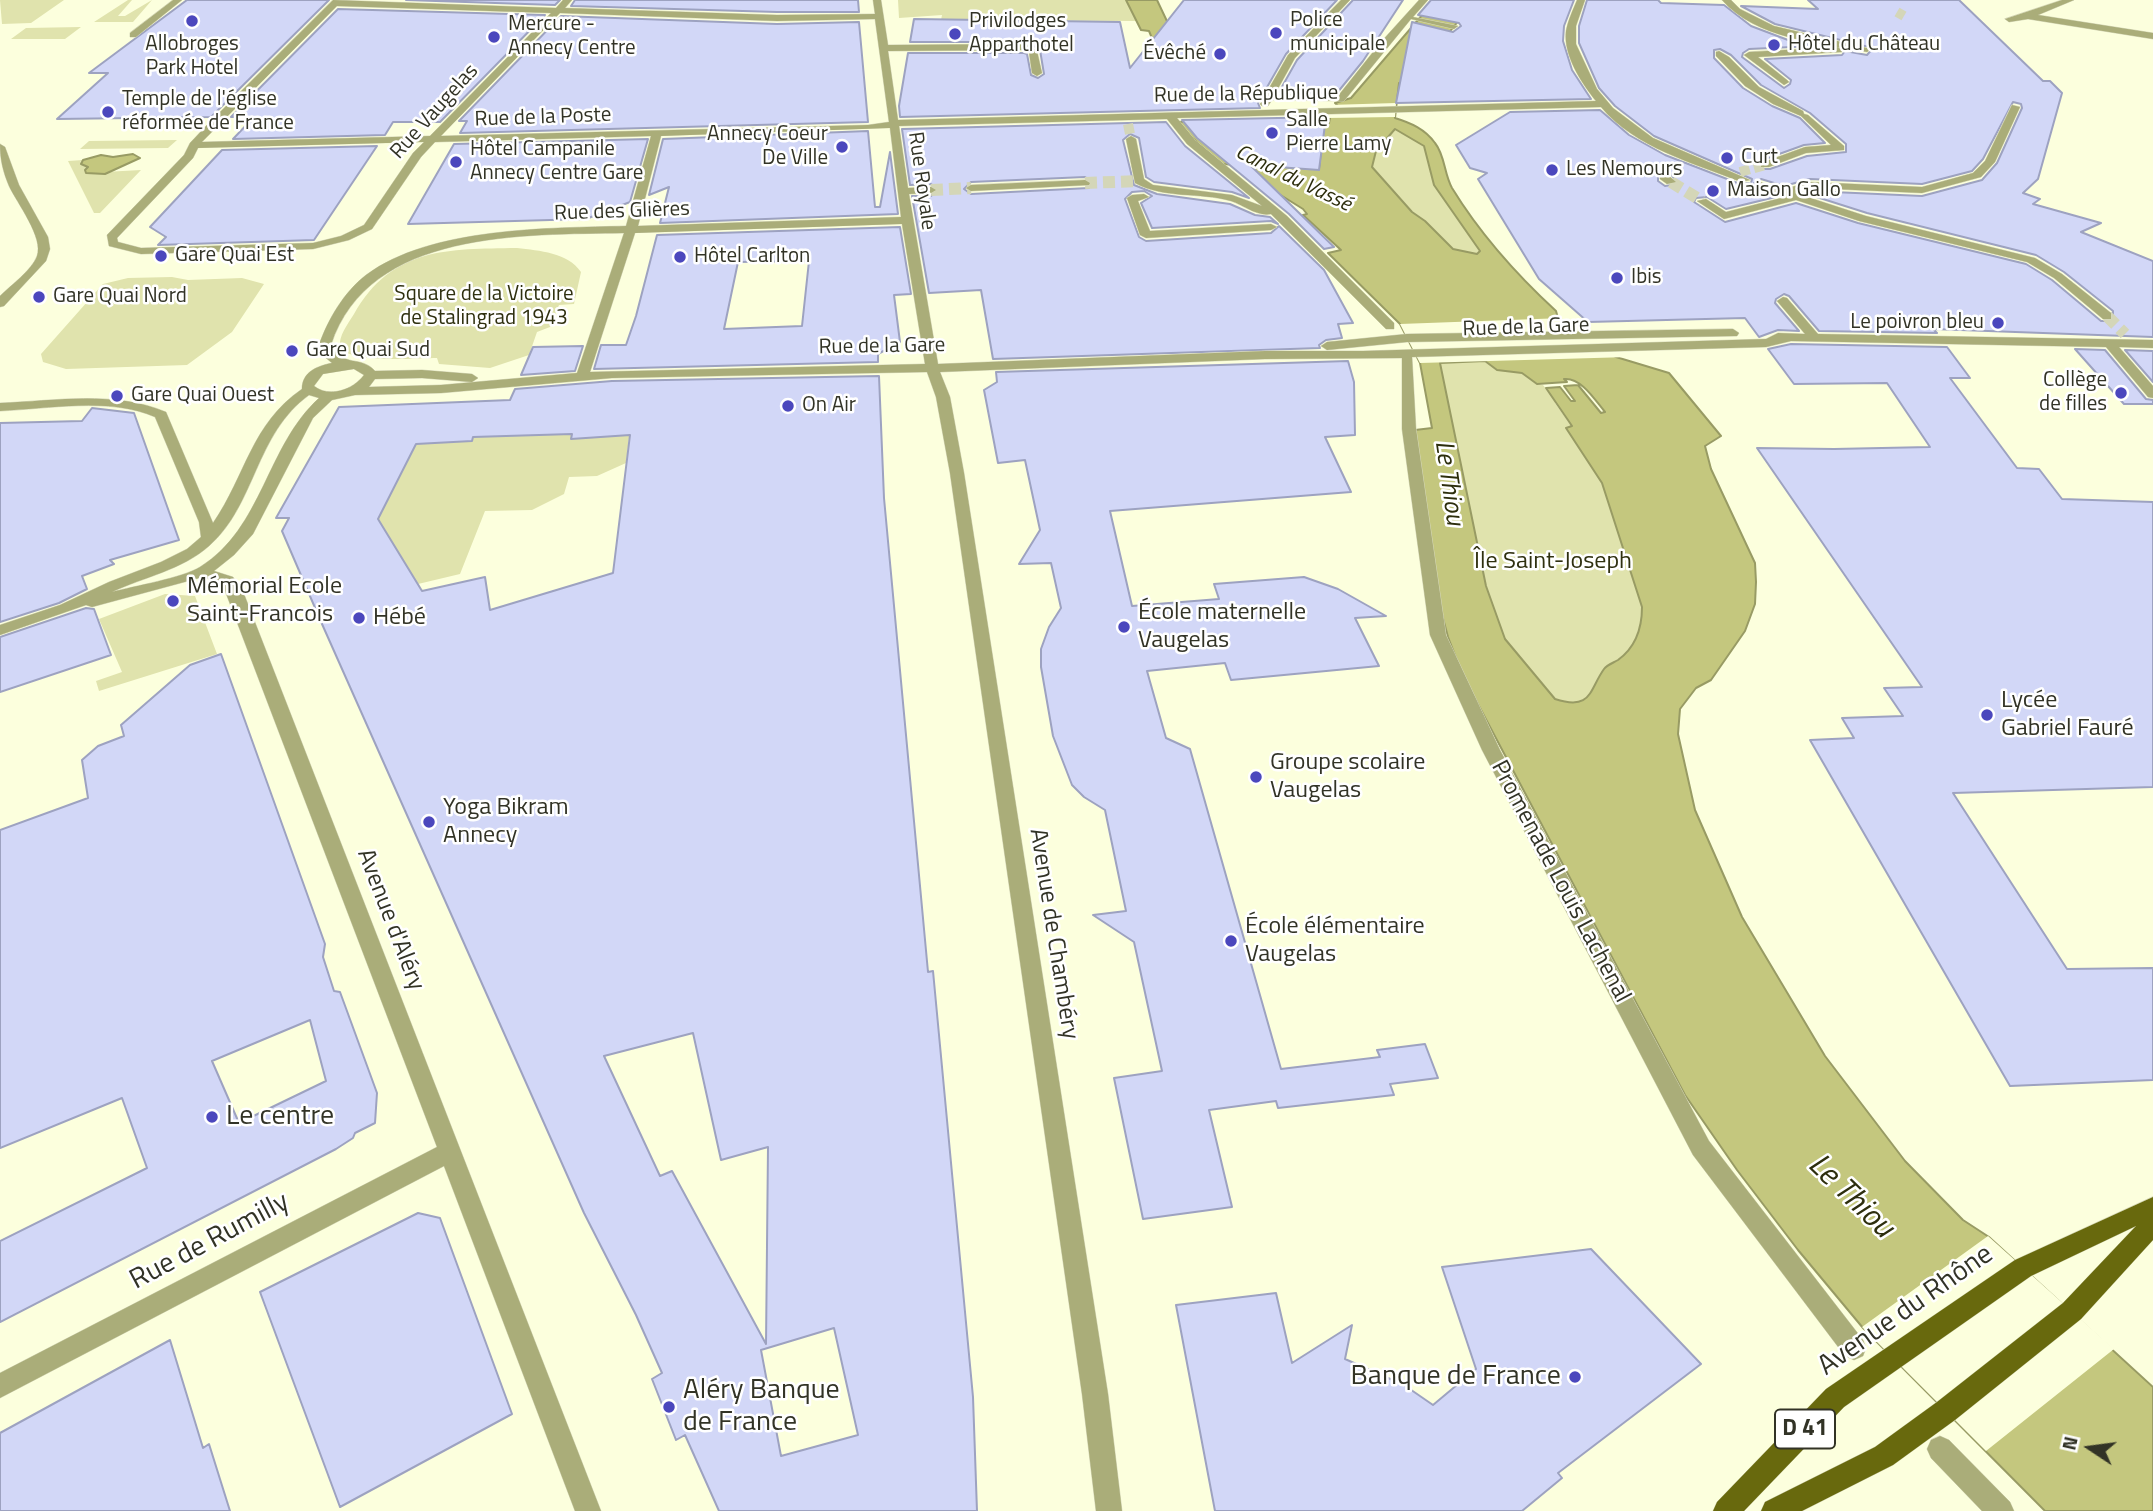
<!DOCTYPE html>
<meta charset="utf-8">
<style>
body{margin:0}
#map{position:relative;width:2153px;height:1511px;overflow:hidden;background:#fcffdd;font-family:"Titillium Web",sans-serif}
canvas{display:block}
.north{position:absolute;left:2055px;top:1413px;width:70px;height:70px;-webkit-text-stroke:5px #fff;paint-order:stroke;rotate:283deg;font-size:19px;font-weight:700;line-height:28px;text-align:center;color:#323326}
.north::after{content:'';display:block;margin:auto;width:24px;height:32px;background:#323326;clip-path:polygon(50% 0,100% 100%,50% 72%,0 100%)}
</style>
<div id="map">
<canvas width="2153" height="1511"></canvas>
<div class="north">N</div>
</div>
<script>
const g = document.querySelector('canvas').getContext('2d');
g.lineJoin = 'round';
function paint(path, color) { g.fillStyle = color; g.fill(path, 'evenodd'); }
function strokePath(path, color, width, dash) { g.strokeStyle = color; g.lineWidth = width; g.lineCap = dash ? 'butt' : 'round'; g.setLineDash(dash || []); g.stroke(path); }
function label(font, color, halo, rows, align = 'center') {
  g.font = font + ' "Titillium Web",sans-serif'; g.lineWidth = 5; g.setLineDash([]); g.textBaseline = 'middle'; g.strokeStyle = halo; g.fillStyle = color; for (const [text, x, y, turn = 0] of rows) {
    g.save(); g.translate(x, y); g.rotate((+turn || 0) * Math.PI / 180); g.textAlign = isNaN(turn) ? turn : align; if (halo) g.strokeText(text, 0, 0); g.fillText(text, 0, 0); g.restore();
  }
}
paint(new Path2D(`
 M0 0H64L31 23 2 24Z
 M128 0H132L118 16H125L152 0 133 22H94Z
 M898 0H1126L1138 21 941 20 942 15 899 18Z
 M81 27 65 39H11L26 28Z
 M1395 129 1424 146 1434 185 1481 251 1477 254 1453 249 1425 221 1412 212 1372 167 1376 151Z
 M177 140 168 148 80 149 89 141Z
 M83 160 80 162 89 167 85 170 86 173 141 170 100 213H94L68 161Z
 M517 248C540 251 567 252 581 272L574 304 559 305 550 327 537 332 529 355 490 368 439 364 437 358C416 358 354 364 340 348 338 336 348 324 354 314 392 247 448 249 517 248Z
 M172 277 188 280 242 278 264 284 232 332 187 365 66 369 43 362 41 354 103 284 128 278Z
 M1485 361C1501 373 1508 367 1523 374 1531 378 1534 384 1543 385L1557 402 1555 403 1572 427 1567 428 1602 483 1642 607C1642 629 1636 647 1618 660 1613 663 1607 665 1604 669 1589 690 1592 711 1555 699L1505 639 1486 586 1440 363Z
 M630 429 626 463 597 476 569 477 564 494 532 510 485 511 460 574 418 584 386 533 372 532 386 440 426 443 471 441 473 437 572 434V439Z
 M165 594 195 596 217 654 99 691 96 681 122 672 99 619Z`), '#e0e3ad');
const water = new Path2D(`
 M1126 0H1157L1174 36 1157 50 1149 31 1141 30Z
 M1435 0 1467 10 1409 83H1399L1395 118C1411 123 1425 129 1435 143 1445 155 1444 174 1452 188 1479 232 1518 276 1556 311L1558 318 1584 340 1616 357 1669 373 1721 436 1705 446 1711 469 1755 563 1756 582 1755 604 1745 631 1711 680 1696 688 1680 709 1678 734 1695 810 1742 917 1825 1056 1905 1161 1963 1220 1989 1237 2153 1387V1511H2045L1863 1328 1798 1250 1737 1170 1685 1095 1463 676 1448 637 1434 585 1415 430 1432 428 1420 363 1400 324 1328 253 1341 250 1303 215 1307 214 1303 209 1258 181 1242 165 1220 164 1176 122 1208 121 1271 165 1319 169 1324 125 1329 123 1332 108 1338 106 1335 103 1351 98ZM1395 129 1424 146 1434 185 1480 251 1477 254 1453 249 1425 221 1412 212 1372 167 1376 151ZM1485 361 1497 370 1522 373 1537 384 1567 382 1564 379C1581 377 1595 400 1605 412L1601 413 1578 385 1564 386 1575 401H1571L1560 387 1546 388 1572 426 1566 428 1602 483 1642 607C1642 629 1636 647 1618 660 1613 663 1607 665 1604 669 1589 690 1592 711 1555 699L1505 639 1486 586 1440 363Z
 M133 154 140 158 105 174 86 173 85 170 88 167 81 164 83 160 101 155 113 157Z`);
paint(water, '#c4c77e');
strokePath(water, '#989b64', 2);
paint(new Path2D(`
 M1396 103 1395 117 1326 118 1329 105Z
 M1564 318 1586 337 1617 354 1629 357 1420 363 1400 324Z
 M1988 1236 2114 1349 1986 1451 1862 1327Z`), '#fcffdd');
const building = new Path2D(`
 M187 0H329L211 117 57 119 108 73H89Z
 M406 0H560L555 5Z
 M575 0H858L859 12H777L571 6Z
 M1184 0H1337L1286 54 1258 103 1260 108 900 117 899 106 908 53H1024L1027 54 1031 75 1038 78 1044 74 1040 50 1027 42H910L914 19 1120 22 1130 68Z
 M1353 0H1403L1363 61 1337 93 1279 92 1297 60Z
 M1431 0H1574L1564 26 1563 41 1572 70 1591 99 1396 103 1412 22 1453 32 1461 26 1459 23 1418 15Z
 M1587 0H1658L1661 3 1724 5 1751 26 1788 40 1815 46 1749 49 1743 53 1742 57 1784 88 1790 84 1791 80 1765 59 1842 55 1845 51 1867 55 1873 48 1775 24 1741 6 1818 9 1808 0H1959L2043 81H2050L2062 93 2038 179 2023 193 2040 199 2033 204 2101 223 2081 232 2153 261V337L1933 329 1937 333 1819 331 1789 296 1784 294 1776 299 1775 303 1799 331 1778 330 1759 337 1745 318 1588 322 1539 279 1478 179 1487 173 1470 168 1456 145 1510 112 1600 110 1629 135 1665 155 1740 184 1751 183 1752 179 1654 136 1615 106 1599 88 1579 43V26ZM1720 49 1731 55 1761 85 1810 113 1846 144V152L1807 156 1770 169H1759L1760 161 1804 145 1825 143 1800 118 1772 106 1743 88 1714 58V50ZM2013 102 2021 104 2022 108 1997 163 1982 180 1922 196 1811 191 1804 193 1867 213 2036 255 2064 272 2113 311V321H2101L2052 280 2026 264 1858 223 1796 203 1725 222 1694 202 1696 198 1707 197 1726 209 1776 197 1754 188V183L1761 179 1784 186 1810 179 1922 184 1972 171 1983 159ZM1658 173H1670L1678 184 1665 186 1658 181Z
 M338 9 545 15 440 122H393L385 135 233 139 254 117H231Z
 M561 16 777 24 859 22 868 122 460 133 467 121H459Z
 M1326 117 1319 170 1250 165 1334 247 1324 249 1289 214 1197 138 1182 120Z
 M1166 122 1185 146 1249 198 1232 192 1154 182 1146 177 1139 138 1130 134 1123 140 1134 185 1157 194 1230 204 1255 215 1270 217 1278 224 1271 221 1152 228 1141 203 1152 196 1144 191 1132 192 1125 199 1139 237 1146 241 1271 233 1279 226 1324 270 1353 323 1338 324 1342 338 1326 340 1319 345 1320 348 993 359 981 290 929 293 912 196H931L938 189 931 184 910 185 902 129ZM1085 177 1093 182 1089 188 971 194 964 189 971 182Z
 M868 131 875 207H880L890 152 898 214 660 223 669 187 649 195 663 139Z
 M648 139 630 202 586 219 408 224 454 144Z
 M377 146 314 240 158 245 166 237 150 227 222 150Z
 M900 227 911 294 894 295 900 342 878 354V362L594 369 601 345H626L636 316 657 235ZM809 261 802 326 724 329 738 262Z
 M1791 344 1947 347 1970 378H1950L2017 468 2039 469 2062 499 2153 502V787L1953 793 2067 969 2153 968V1080L2010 1086 1810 740 1854 738 1842 718 1903 716 1884 688 1922 687 1757 448 1834 449 1930 447 1887 383 1794 384 1768 349Z
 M583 346 575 371 521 375 533 347Z
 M2075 349 2105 350 2146 399 2153 400V404H2124Z
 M2125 350 2153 351V382Z
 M1348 361 1354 382 1355 435 1325 437 1351 492 1110 511 1132 606 1219 599 1214 584 1304 577 1338 589 1386 616 1355 618 1379 666 1231 680 1225 663 1147 671 1166 738 1190 749 1281 1069 1380 1057 1377 1050 1425 1044 1438 1078 1390 1084 1394 1095 1278 1108 1276 1101 1209 1110 1232 1207 1143 1219 1114 1078 1162 1071 1134 942 1093 915 1126 911 1105 810 1084 797 1072 785 1053 736 1041 667V649L1049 627 1061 608 1051 563 1019 564 1040 530 1025 460 998 463 984 390 997 382 996 372Z
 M879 376 884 498 928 972 933 971 973 1397 977 1511H719L685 1435 676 1440 652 1379 662 1373 636 1315 584 1213 322 624 282 531 289 518H276L339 407 510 400 515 389 612 381ZM572 434 571 439 630 435 613 573 490 610 485 577 422 591 378 519 416 444 472 441 473 437ZM693 1033 721 1160 768 1147 766 1344 672 1171 660 1176 604 1056ZM834 1328 858 1435 781 1456 761 1350Z
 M92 408 134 413 179 540 110 560 114 564 82 576 87 589 59 603 0 622V423L82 421Z
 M86 608 94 609 111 655 0 692V637Z
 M221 654 325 944 323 957 334 991 340 992 377 1093 375 1123 355 1133 353 1138 336 1149 0 1322V1241L147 1168 122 1098 0 1148V830L88 798 82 760 98 746 124 736 121 725 190 665ZM310 1020 326 1081 239 1123 212 1061Z
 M418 1213 440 1218 512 1414 340 1507 260 1292Z
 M1591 1249 1701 1364 1558 1473 1562 1478 1522 1511H1215L1176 1305 1276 1293 1292 1363 1352 1325 1345 1359 1404 1385 1433 1405 1476 1369 1442 1267Z
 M170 1340 203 1448 209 1444 230 1511H0V1433Z`);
paint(building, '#d2d7f7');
strokePath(building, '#9da2c0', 2);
strokePath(new Path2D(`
 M1897 12 1904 16
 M1128 124 1131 139
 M1740 172 1765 165`), '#d4d6b8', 10, [10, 4.5]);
strokePath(new Path2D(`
 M1671 182 1702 201
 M1085 183 1139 181
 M931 190 971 188
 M2107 316 2125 334`), '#d4d6b8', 12, [12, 6]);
const minor = new Path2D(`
 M173 0H182L136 37H130V33Z
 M333 0 556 8 563 0H572L565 8 777 15 875 14 873 0H881L888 45 1026 44 1037 51 1042 73 1037 76 1032 73 1029 52 1024 50 888 51 898 120 1596 101C1582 84 1563 55 1566 31 1568 20 1573 10 1577 0H1585L1576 26V44L1597 89 1613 108 1653 138 1750 180 1741 182C1694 163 1635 148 1601 107L1177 118 1195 140 1287 216 1394 323V329H1386L1271 214C1258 217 1243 205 1231 201 1199 192 1164 199 1135 183L1126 139 1131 136 1136 139 1144 179 1153 185 1232 195 1262 206 1187 144 1167 119 899 126 908 188 931 187 936 190 931 193 909 194 938 364 1265 351H1363L1766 339 1778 333 1805 334 1777 301 1783 297 1787 298 1818 334 2153 340V348L2119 347 2153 386V398L2148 397 2106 347 1791 341 1766 347 1412 357 1416 429 1446 635 1500 750 1709 1141 1863 1340 1866 1348 1863 1356 1854 1360 1845 1356 1693 1155 1482 750 1430 635 1402 429V358L1265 359 940 372 950 397 964 473 1108 1394 1122 1511H1096L1082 1394 950 473 936 397 927 372 612 378 441 393 355 395 332 400 313 418 253 534 234 555 214 571 233 577 244 594 601 1511H575L444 1166 0 1398V1373L437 1147 222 583 203 577 92 607 86 605 0 635V625L60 605 109 582 161 562 187 549 201 537 199 522 155 417C109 397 49 409 0 411V403C54 401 114 390 166 412L213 523C246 475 251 424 302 389 302 372 317 366 332 363L326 358 319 345C328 319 344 292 366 275 430 227 550 228 626 226L651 136 435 142 421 157 372 229 349 240 313 249 141 254 109 246 107 235 184 155 190 143 207 125ZM337 6 551 13 430 136 202 142ZM560 13 777 21 875 19 889 122 868 125 441 136ZM890 128 901 217 638 226 661 136ZM424 142 413 153 364 225 341 236 313 243 141 248 118 242 117 238 193 158 198 148ZM902 224 925 364 590 372 635 233ZM624 233 577 373 441 385 369 387 375 379 422 378 472 382 478 378 472 374 422 370 375 371C361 355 343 368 331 345 369 229 525 235 624 233ZM354 369 364 375C353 390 329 398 314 386L323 374ZM309 395 319 398C266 446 263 528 200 567 182 578 134 586 112 592 144 577 182 570 209 546 256 505 255 434 309 395Z
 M1341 0H1350L1295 58 1275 94 1338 96 1381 42 1419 0H1428L1413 17 1458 26 1454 29 1411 19 1344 101 1272 100 1268 106H1262L1260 104 1288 55Z
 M1722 0H1731L1740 9 1774 26 1871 49 1867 52C1819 43 1756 39 1722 0Z
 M2062 0H2074L2038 15 2153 33V39L2028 19 2009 22 2005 19Z
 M1839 47 1842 48V52L1758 57 1787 80 1789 82 1784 85 1744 55 1749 52Z
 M1719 51 1729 57 1759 87 1803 111 1804 114 1808 115 1844 146V150L1806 153 1769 167H1761V163L1805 147 1831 145 1801 116 1773 104 1745 86 1716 56V52Z
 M2012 105 2020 107 1995 162 1981 177 1922 193 1811 188 1795 193 1866 216 2035 258 2062 274 2111 313V319H2103L2054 278 2027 262 1859 221 1796 200 1724 219 1697 201 1706 199 1726 212 1785 197 1756 187 1755 185 1760 182 1784 189 1810 182 1922 187 1973 173 1985 161Z
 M0 144 5 147 19 185 48 237 50 249 46 261 4 306 0 307V296C11 285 32 270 37 256 44 238 17 203 9 186 3 172 0 159 0 144Z
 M1660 175H1668L1676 182 1667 184 1660 179Z
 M1085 180 1090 183 1089 185 971 191 966 188 971 185Z
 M1132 195 1144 194 1149 197 1138 201 1150 231 1271 224 1277 227 1271 230 1146 238 1140 235 1127 198Z
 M1733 329 1739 333 1737 336 1407 342 1327 350 1321 346 1327 342 1407 334Z
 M1940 1436 1949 1440 2010 1502 2014 1511H1982L1931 1458 1927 1449 1931 1440Z`);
const major = new Path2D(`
 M2153 1197V1240L2081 1319 1955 1420 1893 1465 1802 1511H1761L1765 1502 1875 1447 1937 1402 2063 1303 2136 1226 2031 1276 1844 1407 1744 1511H1713L1717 1502 1826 1389 2015 1260Z`);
strokePath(minor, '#d8dabc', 1);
strokePath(major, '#d8dabc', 1);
paint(minor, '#aaad79');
paint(major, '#68690d');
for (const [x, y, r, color] of [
 [192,21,7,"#4b47bd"],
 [1276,33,7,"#4b47bd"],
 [955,34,7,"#4b47bd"],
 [494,37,7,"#4b47bd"],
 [1774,45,7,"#4b47bd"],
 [1220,54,7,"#4b47bd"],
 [108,112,7,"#4b47bd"],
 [1272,133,7,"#4b47bd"],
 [842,147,7,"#4b47bd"],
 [1727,158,7,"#4b47bd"],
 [456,162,7,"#4b47bd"],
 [1552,170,7,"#4b47bd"],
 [1713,191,7,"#4b47bd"],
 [161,256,7,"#4b47bd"],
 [680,257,7,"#4b47bd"],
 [1617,278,7,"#4b47bd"],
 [39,297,7,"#4b47bd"],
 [1998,323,7,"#4b47bd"],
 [292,351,7,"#4b47bd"],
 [2121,393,7,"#4b47bd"],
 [117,396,7,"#4b47bd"],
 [788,406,7,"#4b47bd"],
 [173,601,7,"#4b47bd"],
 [359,618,7,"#4b47bd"],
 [1124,627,7,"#4b47bd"],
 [1987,715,7,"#4b47bd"],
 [1256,777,7,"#4b47bd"],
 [429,822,7,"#4b47bd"],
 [1231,941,7,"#4b47bd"],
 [212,1117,7,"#4b47bd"],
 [1575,1377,7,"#4b47bd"],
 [669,1407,7,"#4b47bd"]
]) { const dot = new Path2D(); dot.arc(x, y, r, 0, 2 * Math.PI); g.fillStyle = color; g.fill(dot); strokePath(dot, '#fff', 2.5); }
label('21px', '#323326', '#fff', [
 ["Police",1290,21],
 ["municipale",1290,45],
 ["Privilodges",969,22],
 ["Apparthotel",969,46],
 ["Mercure -",508,25],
 ["Annecy Centre",508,49],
 ["Allobroges",192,45,"center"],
 ["Park Hotel",192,69,"center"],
 ["Hôtel du Château",1788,45],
 ["Évêché",1206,54,"right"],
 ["Temple de l'église",122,100],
 ["réformée de France",122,124],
 ["Salle",1286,121],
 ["Pierre Lamy",1286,145],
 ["Annecy Coeur",828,135,"right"],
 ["De Ville",828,159,"right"],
 ["Hôtel Campanile",470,150],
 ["Annecy Centre Gare",470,174],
 ["Curt",1741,158],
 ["Les Nemours",1566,170],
 ["Maison Gallo",1727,191],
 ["Gare Quai Est",175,256],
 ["Hôtel Carlton",694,257],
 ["Ibis",1631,278],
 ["Gare Quai Nord",53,297],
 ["Le poivron bleu",1984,323,"right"],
 ["Gare Quai Sud",306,351],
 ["Collège",2107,381,"right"],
 ["de filles",2107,405,"right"],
 ["Gare Quai Ouest",131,396],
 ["On Air",802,406]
], 'left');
label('21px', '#323326', '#fff', [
 ["Rue de la République",1246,95,-1],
 ["Rue Vaugelas",435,112,-48],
 ["Rue de la Poste",543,118,-2],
 ["Rue Royale",921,181,82],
 ["Rue des Glières",622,212,-2],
 ["Rue de la Gare",1526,328,-2],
 ["Rue de la Gare",882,347,-1]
]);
label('italic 21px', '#2d2e0d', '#fff', [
 ["Canal du Vassé",1293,179,26]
]);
label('21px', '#2f300f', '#fff', [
 ["Square de la Victoire",484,295],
 ["de Stalingrad 1943",484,319]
]);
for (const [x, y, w] of [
 [1805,1429,60]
]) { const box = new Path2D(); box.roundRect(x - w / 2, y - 19.5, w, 39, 5); g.fillStyle = '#fff'; g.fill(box); strokePath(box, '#323326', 2); }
label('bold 23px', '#323326', null, [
 ["D 41",1805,1429]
]);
label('24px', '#2f300f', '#fff', [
 ["Île Saint-Joseph",1553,562]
]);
label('24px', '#323326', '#fff', [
 ["Mémorial Ecole",187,587],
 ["Saint-Francois",187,615],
 ["École maternelle",1138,613],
 ["Vaugelas",1138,641],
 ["Hébé",373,618],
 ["Lycée",2001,701],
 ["Gabriel Fauré",2001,729],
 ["Groupe scolaire",1270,763],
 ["Vaugelas",1270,791],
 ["Yoga Bikram",443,808],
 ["Annecy",443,836],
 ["École élémentaire",1245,927],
 ["Vaugelas",1245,955]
], 'left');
label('24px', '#323326', '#fff', [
 ["Promenade Louis Lachenal",1560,882,62],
 ["Avenue d'Aléry",390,920,69],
 ["Avenue de Chambéry",1053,934,81]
]);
label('italic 26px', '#2d2e0d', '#fff', [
 ["Le Thiou",1448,483,82]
]);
label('28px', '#323326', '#fff', [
 ["Le centre",226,1117],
 ["Banque de France",1561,1377,"right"],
 ["Aléry Banque",683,1391],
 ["de France",683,1423]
], 'left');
label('28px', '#323326', '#fff', [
 ["Rue de Rumilly",210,1242,-28],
 ["Avenue du Rhône",1906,1311,-35]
]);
label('italic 32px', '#2d2e0d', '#fff', [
 ["Le Thiou",1850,1197,44]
]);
</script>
